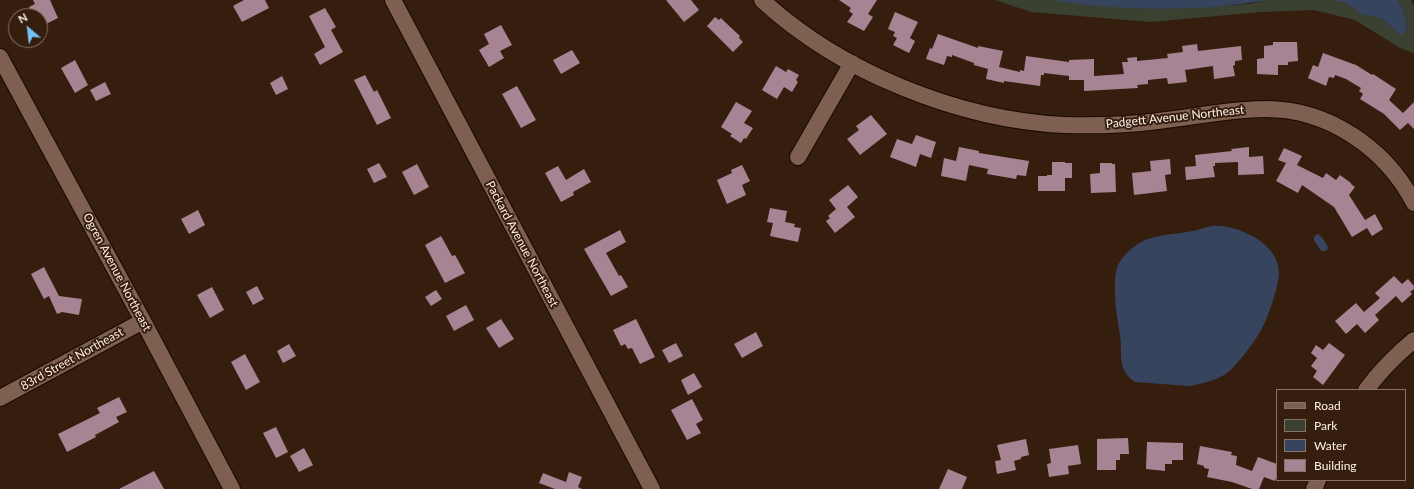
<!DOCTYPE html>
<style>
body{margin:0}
#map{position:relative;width:1414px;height:489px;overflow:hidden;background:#361e0e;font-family:Lato,sans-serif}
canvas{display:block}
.legend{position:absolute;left:1276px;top:389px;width:130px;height:92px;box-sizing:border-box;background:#361e0e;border:1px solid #867266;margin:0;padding:5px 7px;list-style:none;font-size:12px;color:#fff1e9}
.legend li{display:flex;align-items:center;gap:8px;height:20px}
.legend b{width:20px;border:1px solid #867266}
.north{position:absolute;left:8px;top:8px;width:40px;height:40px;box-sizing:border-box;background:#361e0e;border:1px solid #867266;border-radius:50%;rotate:332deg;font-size:11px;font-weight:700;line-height:16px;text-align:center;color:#fff1e9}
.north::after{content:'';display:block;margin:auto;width:14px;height:18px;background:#73c1f6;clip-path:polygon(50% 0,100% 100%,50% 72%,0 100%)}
</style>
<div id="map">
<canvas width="1414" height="489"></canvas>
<ul class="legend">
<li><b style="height:5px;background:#7d604f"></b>Road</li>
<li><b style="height:11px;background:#3a4130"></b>Park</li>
<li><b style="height:11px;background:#36455d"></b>Water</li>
<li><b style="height:11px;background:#a68493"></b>Building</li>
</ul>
<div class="north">N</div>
</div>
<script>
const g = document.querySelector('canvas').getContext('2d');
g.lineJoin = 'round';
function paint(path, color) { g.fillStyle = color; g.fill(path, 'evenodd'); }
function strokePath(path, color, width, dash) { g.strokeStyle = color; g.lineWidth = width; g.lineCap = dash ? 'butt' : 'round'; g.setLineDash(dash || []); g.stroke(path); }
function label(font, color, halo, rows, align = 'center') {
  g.font = font + ' Lato,sans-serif'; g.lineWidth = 4; g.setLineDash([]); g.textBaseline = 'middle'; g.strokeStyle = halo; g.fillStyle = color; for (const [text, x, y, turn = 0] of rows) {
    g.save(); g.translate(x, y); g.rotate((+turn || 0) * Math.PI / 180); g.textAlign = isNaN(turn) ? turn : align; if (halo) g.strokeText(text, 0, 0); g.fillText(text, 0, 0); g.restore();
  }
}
paint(new Path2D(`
 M995 0H1051L1137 8H1182L1248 4 1269 0H1333L1345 3 1363 15 1373 16 1382 19 1400 35C1414 35 1403 9 1398 0H1411L1414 7V53L1400 48 1355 20 1314 10 1261 12 1151 22 1031 12Z`), '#3a4130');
paint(new Path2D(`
 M1051 0H1269C1197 12 1123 11 1051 0Z
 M1333 0H1398C1403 9 1414 35 1400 35L1382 19 1373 16 1363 15 1345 3Z
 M1211 226C1237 224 1279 243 1279 273 1279 285 1268 318 1262 328 1257 339 1234 370 1224 375 1214 381 1201 384 1189 386L1135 382C1116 369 1123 355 1120 335 1117 317 1112 286 1117 268 1121 256 1136 243 1148 239 1160 235 1174 234 1187 232 1195 231 1203 228 1211 226Z
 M1317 234 1321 236 1328 247 1326 251H1321L1314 240V237Z`), '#36455d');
paint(new Path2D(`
 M33 0H50L58 18 40 27V16H33L29 7 35 4Z
 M244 0H265L269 8 242 22 233 6Z
 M666 0H691L699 10 684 22Z
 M839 0H877L868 14 873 17 864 31 847 22 853 14 849 11 851 8Z
 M325 8 336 27 331 30 343 52 320 65 314 54 325 47 309 16Z
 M895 12 918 22 910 38 915 41 909 53 893 45 897 38 893 36 895 32 888 29Z
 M715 17 719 20 721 18 726 23 740 36 739 38 743 42 733 52 707 26Z
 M501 25 512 45 500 51 504 58 489 67 479 50 489 44 484 34Z
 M938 34 978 48V46L1003 51 999 67 1020 72V70L1024 71 1026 56 1069 62V60L1094 59V76L1124 74 1122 62H1128L1127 58 1137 57V61L1168 58 1167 54 1183 52 1182 46 1197 44 1198 51 1241 46 1242 60 1235 61V65L1233 66 1235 76 1214 79 1213 66 1185 70 1187 82 1168 84 1167 78 1148 80V84L1137 85 1138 88 1084 91V80H1069V76L1044 73V75H1041L1040 86 1004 81V83L986 79 988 69 974 65V63L952 55V57L947 56 944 65 926 59 930 48 932 49Z
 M1273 42H1297L1298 61 1288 62V65H1278V75L1257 74V59L1264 58V46L1273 45Z
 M572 50 580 63 561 74 553 60Z
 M1323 53 1356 65 1372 75 1373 74 1396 89 1389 100 1403 113 1414 102V129L1408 123 1400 130 1384 114 1360 99 1363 94 1359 91 1361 88 1346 79 1335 75 1334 78 1329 77 1326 86 1308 78 1313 65 1318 67Z
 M75 60 88 85 75 93 61 68Z
 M776 66 786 72 788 69 799 75 796 80 798 82 792 92 784 87 777 99 762 90Z
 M365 75 374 92 377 90 391 118 377 125 354 80Z
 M282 76 288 89 276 95 270 83Z
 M105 82 111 94 96 101 90 90Z
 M517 86 536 120 521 128 502 94Z
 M736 102 752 111 744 123 753 128 746 139 744 138 741 143 730 136 732 134 721 127Z
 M871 115 887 134 860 155 847 139 859 130 856 126Z
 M916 135 936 142 931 158 920 154 916 167 890 157 897 139 912 144Z
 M959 147 979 151V153L1029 161 1026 176 1017 175 1016 179 987 174 988 169 969 165 966 181 941 176 944 158 956 161Z
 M1249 147V157L1263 156 1264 174 1238 175V162L1215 163V166H1213L1215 177 1186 180 1185 167 1196 166 1195 155 1232 151 1231 149Z
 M1284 148 1302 156 1297 165 1323 178 1326 173 1336 180 1340 175 1351 183V184L1355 187 1349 195 1365 220 1375 214 1383 229 1372 236 1367 228 1352 237 1334 207 1302 185 1298 193 1276 181 1286 163 1278 160Z
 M1170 159 1171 174 1165 175 1167 191 1134 195 1132 173 1151 171 1150 161Z
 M1052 162H1065V163H1072V178H1065V191H1038V176H1047V175H1052Z
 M379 163 387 177 374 183 367 169Z
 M1100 163H1112V164H1115L1116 192 1091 193 1090 174 1100 173Z
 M417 164 429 187 414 195 402 172Z
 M742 165 750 181 742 185 746 195 727 204 717 180 732 173 731 170Z
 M558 166 566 180 584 169 591 182 573 192 574 195 561 202 545 173Z
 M848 185 858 197 847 207 855 217 835 233 826 221 830 218 828 216 836 209 829 200Z
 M770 208 787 211 785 222 795 224 794 227 801 228 798 242 770 236 773 223 767 222Z
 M198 210 205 225 189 234 181 219Z
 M620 230 626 242 606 253 619 276 621 275 628 287 611 296 584 249Z
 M441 236 452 256 455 255 465 273 445 283 425 245Z
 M44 267 59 296 82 299 79 315 62 312 57 314 49 296 44 299 31 274Z
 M1394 276 1402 284 1408 279 1414 286V289L1410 292 1412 294 1402 303 1396 296 1375 315 1379 320 1365 333 1357 324 1346 334 1335 321 1356 303 1364 312 1380 298 1375 293Z
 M257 286 264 299 253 305 246 292Z
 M212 287 224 310 210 318 197 295Z
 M436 290 442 299 431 306 425 297Z
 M466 305 474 320 454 331 446 316Z
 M501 319 514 339 499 348 486 328Z
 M636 319 655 357 640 364 632 348 628 349 625 344 621 346 613 330Z
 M756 332 763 346 742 358 734 344Z
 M676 343 683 356 669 363 662 350Z
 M1329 343 1345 355 1323 385 1313 377 1317 371 1311 366 1317 358 1311 353 1316 345 1323 350Z
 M289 344 296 356 283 363 277 351Z
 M245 354 260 382 246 390 231 362Z
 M694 373 702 387 688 395 681 380Z
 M119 397 127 412 116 417 119 422 95 435 96 437 67 452 58 434 100 413 97 408Z
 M692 399 703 420 696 424 701 433 687 440 671 410Z
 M276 427 288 452 276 458 263 433Z
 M1128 438 1129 454H1120V460H1116V470H1097V439Z
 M1026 439 1029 455 1021 457V459L1014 461 1016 470 997 474 995 461 1001 460 997 445Z
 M1147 442 1183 443V460H1172V464H1165V471L1146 469Z
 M1078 445 1081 464 1068 466 1069 474 1049 477 1047 464 1051 463 1049 449Z
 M1200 446 1232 452 1231 455 1237 456 1236 465 1252 471 1258 457 1277 464V474L1275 481 1264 477 1259 489H1252L1232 482 1207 477 1209 469 1204 468V466L1197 464Z
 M304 448 313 465 299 472 290 456Z
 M948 469 967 477 962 489H939Z
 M154 471 164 489H119Z
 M569 472 582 477 578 487 582 489H555L539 483 543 473 566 482Z`), '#a68493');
const minor = new Path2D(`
 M393 0 652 489
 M762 0C840 72 959 120 1064 125 1096 126 1127 125 1158 121 1194 117 1230 109 1266 109 1329 109 1386 149 1414 203
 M0 57 143 321 232 489
 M798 157 852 63
 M1366 390C1380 371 1396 355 1414 340
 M0 398 143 321
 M1314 489 1318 480`);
strokePath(minor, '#1c0700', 18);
strokePath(minor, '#7d604f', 16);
label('12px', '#fff1e9', '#361e0e', [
 ["Padgett Avenue Northeast",1175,117,-6],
 ["Packard Avenue Northeast",522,244,62],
 ["Ogren Avenue Northeast",117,272,62],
 ["83rd Street Northeast",72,359,-29]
]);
</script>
